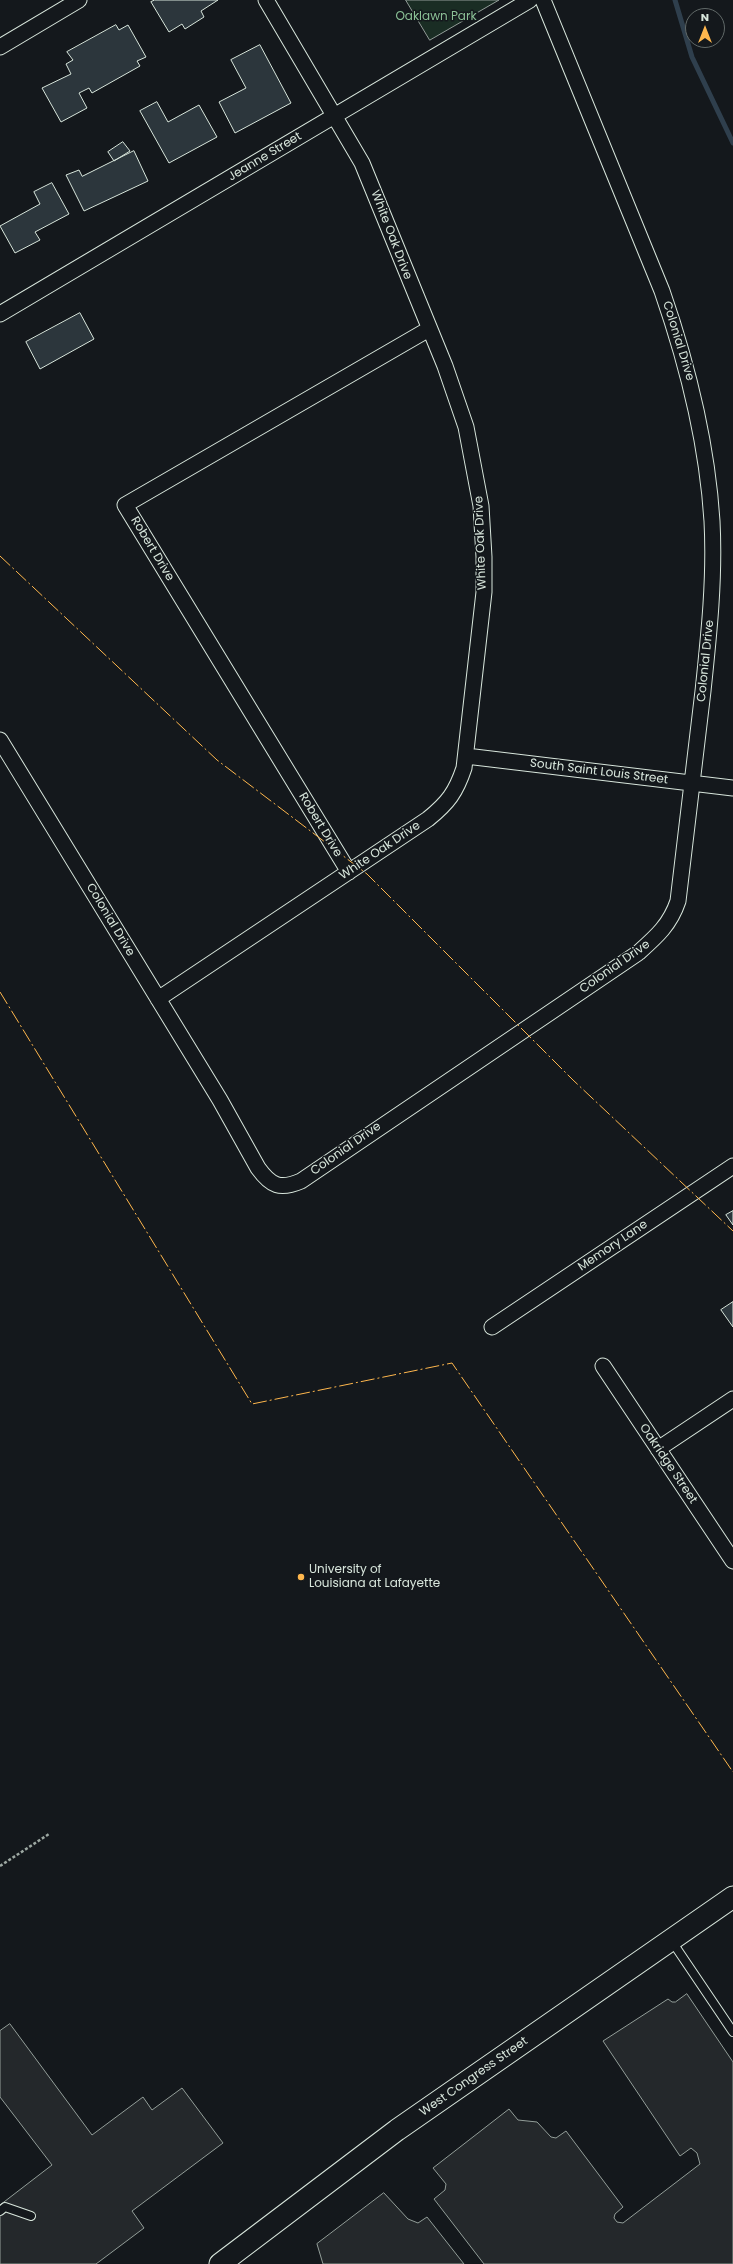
<!DOCTYPE html>
<style>
body{margin:0}
#map{position:relative;width:733px;height:2264px;overflow:hidden;background:#14181c;font-family:Poppins,sans-serif}
canvas{display:block}
.north{position:absolute;left:685px;top:8px;width:40px;height:40px;box-sizing:border-box;background:#14181c;border:1px solid #626a69;border-radius:50%;rotate:0deg;font-size:11px;font-weight:700;line-height:16px;text-align:center;color:#d8e6dc}
.north::after{content:'';display:block;margin:auto;width:14px;height:18px;background:#ffb74d;clip-path:polygon(50% 0,100% 100%,50% 72%,0 100%)}
</style>
<div id="map">
<canvas width="733" height="2264"></canvas>
<div class="north">N</div>
</div>
<script>
const g = document.querySelector('canvas').getContext('2d');
g.lineJoin = 'round';
function paint(path, color) { g.fillStyle = color; g.fill(path, 'evenodd'); }
function strokePath(path, color, width, dash) { g.strokeStyle = color; g.lineWidth = width; g.lineCap = dash ? 'butt' : 'round'; g.setLineDash(dash || []); g.stroke(path); }
function label(font, color, halo, rows, align = 'center') {
  g.font = font + ' Poppins,sans-serif'; g.lineWidth = 3; g.setLineDash([]); g.textBaseline = 'middle'; g.strokeStyle = halo; g.fillStyle = color; for (const [text, x, y, turn = 0] of rows) {
    g.save(); g.translate(x, y); g.rotate((+turn || 0) * Math.PI / 180); g.textAlign = isNaN(turn) ? turn : align; if (halo) g.strokeText(text, 0, 0); g.fillText(text, 0, 0); g.restore();
  }
}
const green = new Path2D(`
 M406 0H499L430 40Z`);
paint(green, '#1a2d24');
strokePath(green, '#939e99', 1);
const parking = new Path2D(`
 M687 1994 733 2062V2264H484L434 2199 445 2190 446 2184 433 2168 509 2109 518 2120 537 2122 551 2137 556 2138 566 2131 623 2207 615 2214 614 2218 617 2222 623 2223 700 2164 697 2153 691 2148 680 2156 603 2041 668 1999 672 2002H675Z
 M10 2024 92 2135 143 2097 152 2110 182 2088 223 2143 132 2211 144 2228 96 2264H0V2205L52 2165 0 2097V2031Z
 M384 2193 408 2219 418 2223 427 2217 464 2264H323L317 2244Z`);
paint(parking, '#24282b');
strokePath(parking, '#939e99', 1);
strokePath(new Path2D(`
 M675 0 692 57 733 143`), '#2f3f4d', 5);
const building = new Path2D(`
 M155 0H218L201 11 204 17 185 29 182 24 169 32 151 2Z
 M116 25 119 30 128 25 146 57 137 61 140 66 92 93 89 88 79 93 87 108 61 122 42 88 71 74 66 64 73 60 67 52Z
 M260 45 291 103 235 133 219 102 246 88 231 60Z
 M157 102 168 122 199 105 217 137 169 163 140 111Z
 M123 142 130 151 114 161 108 152Z
 M134 151 148 181 84 211 66 175 79 170 82 176Z
 M52 183 69 214 35 232 40 240 15 253 0 226 40 204 34 192Z
 M80 313 94 339 40 369 26 342Z
 M733 1211V1225L726 1215Z
 M733 1302V1327L721 1310Z`);
paint(building, '#2c363c');
strokePath(building, '#d8e6dc', 1);
const service = new Path2D(`
 M671 1940 733 2032
 M0 2211 5 2207 31 2216`);
const minor = new Path2D(`
 M0 47 79 0
 M0 314 530 0
 M0 740 220 1100 258 1168C271 1186 280 1190 301 1181L638 953C656 937 670 925 678 901 687 831 695 761 703 691 709 634 715 578 712 521 707 441 688 366 662 291L543 0
 M466 756 733 788
 M349 872 125 505 429 329
 M158 999 428 819C448 803 456 792 464 768L484 592V557L481 506 466 427 445 366 362 163 266 0
 M492 1327 733 1166
 M603 1366 733 1561
 M658 1449 733 1399`);
const secondary = new Path2D(`
 M220 2264 397 2130 733 1897`);
strokePath(service, '#d8e6dc', 10);
strokePath(minor, '#d8e6dc', 17);
strokePath(secondary, '#d8e6dc', 23);
strokePath(new Path2D(`
 M0 1866 49 1834`), '#9da8a2', 2.5, [3, 2]);
strokePath(service, '#14181c', 8);
strokePath(minor, '#14181c', 15);
strokePath(secondary, '#14181c', 21);
strokePath(new Path2D(`
 M0 556 217 760 367 874 573 1080 733 1231
 M0 992 252 1404 452 1363 733 1772`), '#ffb74d', 1, [14, 3, 2, 3]);
for (const [x, y, r, color] of [
 [301,1577,4,"#ffb74d"]
]) { const dot = new Path2D(); dot.arc(x, y, r, 0, 2 * Math.PI); g.fillStyle = color; g.fill(dot); strokePath(dot, '#14181c', 1.5); }
label('12px', '#8ac095', '#14181c', [
 ["Oaklawn Park",436,17]
]);
label('12px', '#d8e6dc', '#14181c', [
 ["Jeanne Street",265,157,-31],
 ["White Oak Drive",391,235,69],
 ["Colonial Drive",678,341,73],
 ["White Oak Drive",481,543,-92],
 ["Robert Drive",152,549,59],
 ["Colonial Drive",706,661,-84],
 ["South Saint Louis Street",599,772,7],
 ["Robert Drive",320,825,59],
 ["White Oak Drive",380,851,-34],
 ["Colonial Drive",110,920,59],
 ["Colonial Drive",615,967,-35],
 ["Colonial Drive",346,1149,-35],
 ["Memory Lane",613,1246,-34],
 ["Oakridge Street",668,1464,56],
 ["West Congress Street",474,2077,-35]
]);
label('12px', '#d8e6dc', '#14181c', [
 ["University of",309,1570],
 ["Louisiana at Lafayette",309,1584]
], 'left');
</script>
